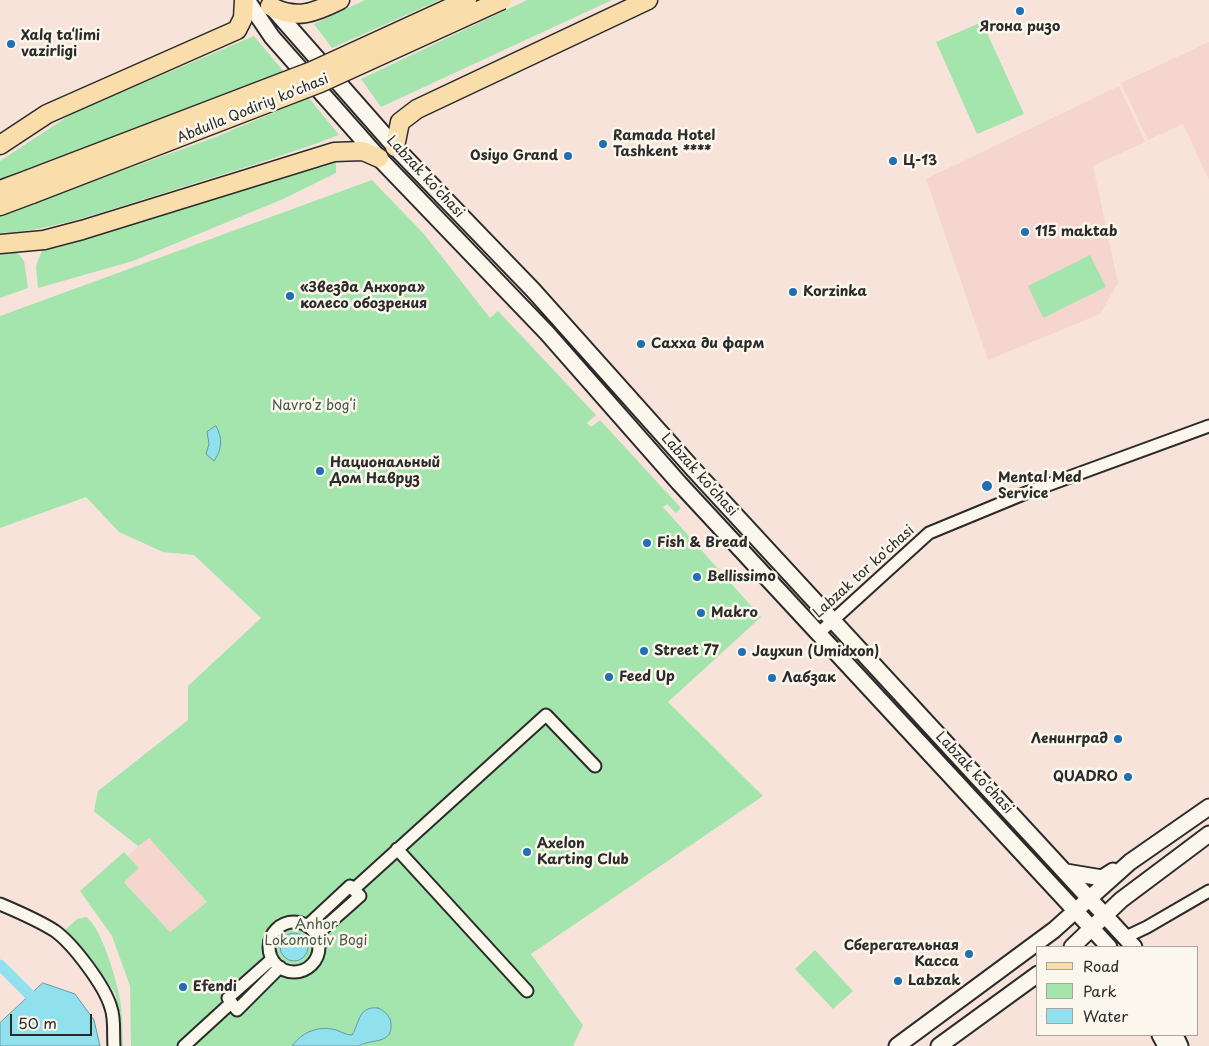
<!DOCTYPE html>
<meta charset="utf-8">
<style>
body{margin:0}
#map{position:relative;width:1209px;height:1046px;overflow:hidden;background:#f7e3da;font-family:"Playpen Sans",sans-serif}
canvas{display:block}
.legend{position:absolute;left:1036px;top:946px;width:162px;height:90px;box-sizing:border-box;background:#fbf7ec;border:1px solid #a8a59f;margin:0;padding:6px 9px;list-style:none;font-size:15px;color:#2b2b2b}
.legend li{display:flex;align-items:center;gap:10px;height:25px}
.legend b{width:25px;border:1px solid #a8a59f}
.scale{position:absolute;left:10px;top:1014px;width:82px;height:22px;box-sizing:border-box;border:2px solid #2b2b2b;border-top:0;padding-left:6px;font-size:15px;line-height:18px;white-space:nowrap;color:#2b2b2b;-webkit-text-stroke:4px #fbf7ec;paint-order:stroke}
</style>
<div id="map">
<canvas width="1209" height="1046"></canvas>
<ul class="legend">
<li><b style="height:6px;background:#f9deab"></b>Road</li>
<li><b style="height:14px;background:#a4e5ae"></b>Park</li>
<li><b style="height:14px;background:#90e0ed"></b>Water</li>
</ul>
<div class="scale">50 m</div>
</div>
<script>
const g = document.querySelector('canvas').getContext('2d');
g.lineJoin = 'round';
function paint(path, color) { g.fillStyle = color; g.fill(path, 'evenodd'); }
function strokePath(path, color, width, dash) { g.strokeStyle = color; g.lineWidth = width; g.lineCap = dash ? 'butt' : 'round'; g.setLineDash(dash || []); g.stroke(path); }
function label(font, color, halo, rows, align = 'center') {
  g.font = font + ' "Playpen Sans",sans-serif'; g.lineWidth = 5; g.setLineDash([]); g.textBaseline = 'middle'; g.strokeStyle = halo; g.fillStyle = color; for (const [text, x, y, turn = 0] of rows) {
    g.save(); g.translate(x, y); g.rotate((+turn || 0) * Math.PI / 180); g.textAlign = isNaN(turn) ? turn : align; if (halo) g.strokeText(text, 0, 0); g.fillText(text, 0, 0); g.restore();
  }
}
paint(new Path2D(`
 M1209 42V180L1183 124 1148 140 1121 83Z
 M1119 86 1145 142 1093 166 1118 283 1100 314 988 360 926 179Z
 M148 837 207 902 170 932 124 881 139 868 128 856Z`), '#f5d5ce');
paint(new Path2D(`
 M365 0H440L332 48 314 24Z
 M527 0H612L381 107 361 79Z
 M982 22 1024 114 977 134 936 42Z
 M254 36 284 72 0 181V161L73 113Z
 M309 98 339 135C278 158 216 176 155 196 104 211 53 231 0 233V215L213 138Z
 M336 160V173L283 199 133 261 38 288 36 266 43 248H57Z
 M372 180 424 234 490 318 498 311 596 415 587 423 591 427 600 420 681 508 676 513 667 504 663 507 761 617 668 702 763 796 531 954 583 1025 573 1046H131L130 986 112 936 80 891 124 852 139 868 124 882 170 932 207 902 149 838 138 846 96 813 94 811 98 791 188 720V686L261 618 194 555 163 552 119 532 86 497 0 528V316Z
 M17 252 24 261 28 288 0 298V253Z
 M1090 255 1106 287 1043 318 1028 286Z
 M86 917C100 925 116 977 119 995 123 1011 122 1029 123 1046H119L116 995 95 964 64 931 77 919Z
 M815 950 853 991 833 1009 795 969Z`), '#a4e5ae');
const water = new Path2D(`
 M216 426C223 438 222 450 214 461L206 454 209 444 207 432Z
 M280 947a14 14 0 1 1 28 0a14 14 0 1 1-28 0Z
 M43 983 75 994 94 1020 100 1046H0V1023Z
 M378 1008C385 1011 390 1016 391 1023 393 1046 370 1038 359 1046H292C302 1032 319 1025 336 1030 342 1032 346 1035 352 1035 360 1022 358 1006 378 1008Z`);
paint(water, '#90e0ed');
strokePath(water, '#68989f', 1);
strokePath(new Path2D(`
 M0 965 39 1004V1007`), '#90e0ed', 11);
const street = new Path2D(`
 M819 633 929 533 1026 493 1209 426
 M397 849 527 991
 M354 889 546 715 595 766
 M0 904C19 912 38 920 55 931 73 944 105 986 111 1008 115 1019 113 1034 114 1046
 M269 947a25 25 0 1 1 50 0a25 25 0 1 1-50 0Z
 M307 926 350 886 360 896 316 935
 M1126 937 1147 927 1209 891
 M272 959 228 998 237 1010 280 967
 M184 1046 231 1003`);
const secondary = new Path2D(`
 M247 0 272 37 379 158 547 333 679 483 1109 947
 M270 5 395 147 533 290 694 470 1134 947
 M1066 872 1102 878 1113 871
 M1072 947 1121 900 1209 834
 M1160 1035 1166 1046
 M1175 1035 1180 1046
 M897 1046 1054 930 1130 862 1209 807
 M939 1046 1038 974`);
const primary = new Path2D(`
 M270 6C296 21 316 12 340 0
 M0 145 47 114 237 30 243 18 244 0
 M395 147 400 122 417 109 648 0
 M0 190 27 180
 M0 206 32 194
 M0 244 44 240 82 230 334 152 363 151 379 158`);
strokePath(street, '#2b2b2b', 15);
strokePath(secondary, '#2b2b2b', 19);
strokePath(primary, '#2b2b2b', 21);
strokePath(street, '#fbf7ec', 11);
strokePath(secondary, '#fbf7ec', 15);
strokePath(primary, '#f9deab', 18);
const primaryBridge = new Path2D(`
 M27 180 312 71 467 0
 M32 194 320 83 502 0`);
strokePath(primaryBridge, '#2b2b2b', 21, []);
strokePath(primaryBridge, '#f9deab', 18);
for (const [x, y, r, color] of [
 [1020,11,5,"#1f6fb2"],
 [11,44,5,"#1f6fb2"],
 [603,144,5,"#1f6fb2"],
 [568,156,5,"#1f6fb2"],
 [893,161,5,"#1f6fb2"],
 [1025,232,5,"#1f6fb2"],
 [793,292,5,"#1f6fb2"],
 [290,296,5,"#1f6fb2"],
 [641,344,5,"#1f6fb2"],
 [320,471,5,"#1f6fb2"],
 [987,486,6,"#1f6fb2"],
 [647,543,5,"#1f6fb2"],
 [697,577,5,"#1f6fb2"],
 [701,613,5,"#1f6fb2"],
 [644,651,5,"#1f6fb2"],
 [742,652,5,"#1f6fb2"],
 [609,677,5,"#1f6fb2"],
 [772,678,5,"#1f6fb2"],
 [1118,739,5,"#1f6fb2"],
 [1128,777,5,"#1f6fb2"],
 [527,852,5,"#1f6fb2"],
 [969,954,5,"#1f6fb2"],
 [898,981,5,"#1f6fb2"],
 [183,987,5,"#1f6fb2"]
]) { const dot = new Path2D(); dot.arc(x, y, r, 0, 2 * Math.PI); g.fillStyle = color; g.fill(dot); strokePath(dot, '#fbf7ec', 2); }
label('bold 14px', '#2b2b2b', '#fbf7ec', [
 ["Ягона ризо",1020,27,"center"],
 ["Xalq ta‘limi",21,36],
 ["vazirligi",21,52],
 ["Ramada Hotel",613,136],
 ["Tashkent ****",613,152],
 ["Osiyo Grand",558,156,"right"],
 ["Ц-13",903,161],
 ["115 maktab",1035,232],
 ["«Звезда Анхора»",300,288],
 ["колесо обозрения",300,304],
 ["Korzinka",803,292],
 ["Сахха ди фарм",651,344],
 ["Национальный",330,463],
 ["Дом Навруз",330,479],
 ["Mental Med",998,478],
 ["Service",998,494],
 ["Fish & Bread",657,543],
 ["Bellissimo",707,577],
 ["Makro",711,613],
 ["Street 77",654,651],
 ["Jayxun (Umidxon)",752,652],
 ["Feed Up",619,677],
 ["Лабзак",782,678],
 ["Ленинград",1108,739,"right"],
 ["QUADRO",1118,777,"right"],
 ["Axelon",537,844],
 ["Karting Club",537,860],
 ["Сберегательная",959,946,"right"],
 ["Касса",959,962,"right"],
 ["Labzak",908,981],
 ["Efendi",193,987]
], 'left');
label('14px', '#2b2b2b', '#fbf7ec', [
 ["Abdulla Qodiriy ko'chasi",253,109,-22],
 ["Labzak ko'chasi",425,177,47],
 ["Labzak ko'chasi",699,475,48],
 ["Labzak tor ko'chasi",864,572,-42],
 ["Labzak ko'chasi",974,773,47]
]);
label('14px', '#495a4c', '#fbf7ec', [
 ["Navroʻz bogʻi",314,406],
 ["Anhor",316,925],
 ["Lokomotiv Bogi",316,941]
]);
</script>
